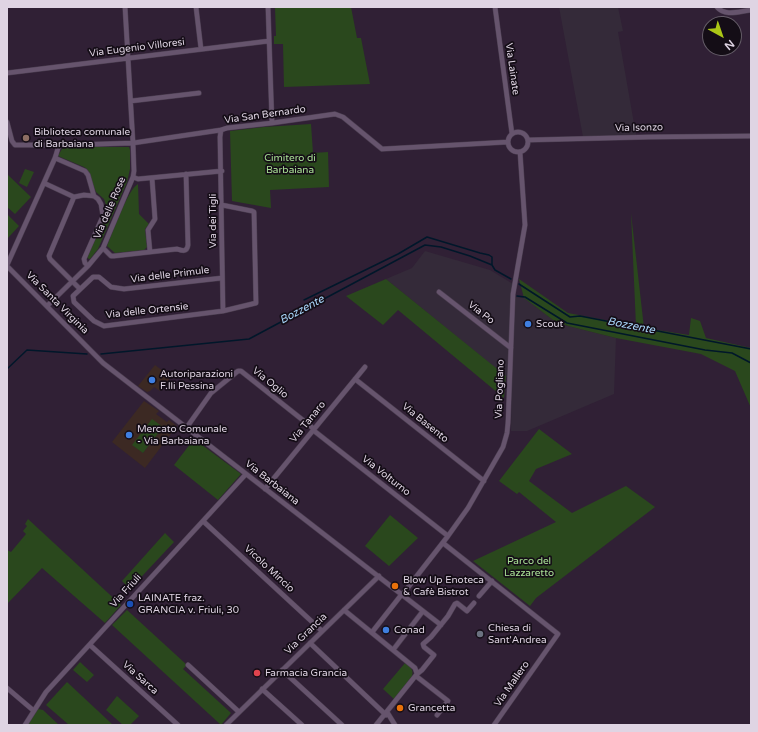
<!DOCTYPE html>
<meta charset="utf-8">
<style>
body{margin:0}
#map{position:relative;width:758px;height:732px;overflow:hidden;background:#302035;font-family:"Varela Round",sans-serif}
canvas{display:block}
.frame{position:absolute;inset:0;border:8px solid #dfd4e3;pointer-events:none}
.north{position:absolute;left:702px;top:16px;width:40px;height:40px;box-sizing:border-box;background:#140d16;border:1px solid #655d68;border-radius:50%;rotate:140deg;font-size:11px;font-weight:700;line-height:16px;text-align:center;color:#dfd4e3}
.north::after{content:'';display:block;margin:auto;width:14px;height:18px;background:#abc616;clip-path:polygon(50% 0,100% 100%,50% 72%,0 100%)}
</style>
<div id="map">
<canvas width="758" height="732"></canvas>
<div class="frame"></div>
<div class="north">N</div>
</div>
<script>
const g = document.querySelector('canvas').getContext('2d');
g.lineJoin = 'round';
function paint(path, color) { g.fillStyle = color; g.fill(path, 'evenodd'); }
function strokePath(path, color, width, dash) { g.strokeStyle = color; g.lineWidth = width; g.lineCap = dash ? 'butt' : 'round'; g.setLineDash(dash || []); g.stroke(path); }
function label(font, color, halo, rows, align = 'center') {
  g.font = font + ' "Varela Round",sans-serif'; g.lineWidth = 3.5; g.setLineDash([]); g.textBaseline = 'middle'; g.strokeStyle = halo; g.fillStyle = color; for (const [text, x, y, turn = 0] of rows) {
    g.save(); g.translate(x, y); g.rotate((+turn || 0) * Math.PI / 180); g.textAlign = isNaN(turn) ? turn : align; if (halo) g.strokeText(text, 0, 0); g.fillText(text, 0, 0); g.restore();
  }
}
paint(new Path2D(`
 M155 365 171 377 160 391 154 387 150 391 147 392 138 386Z
 M144 401 159 411 156 414 167 422 169 420 177 426 145 468 112 442ZM163 427 143 453 133 445Z`), '#3c2923');
paint(new Path2D(`
 M559 7H618L623 31 618 32 636 135 583 137Z
 M425 251 490 270 513 284 509 379 386 279 412 268Z
 M515 297 524 298 553 320 568 326 616 338 614 394 527 431H511L512 349Z`), '#342a39');
paint(new Path2D(`
 M275 7H351L357 38H361L370 84 284 87 283 44H274V36H276Z
 M311 124 313 153 328 152 329 187 270 190 271 208 232 201 230 131 264 127Z
 M63 147H129L130 150V169L127 182 98 249 90 259 87 258 106 215 107 208 104 199 96 192 87 169 84 167 58 156Z
 M25 169 34 172 27 187 19 183Z
 M7 174 31 197 15 214 7 207Z
 M138 184 139 214 149 224 145 229 147 247 144 250 115 253 107 246C112 234 128 189 138 184Z
 M631 213 644 328 689 335 691 318 700 321 706 338 751 348V408L735 371 701 354 616 338 568 326 553 320 524 298 519 279 568 313 636 326Z
 M7 214 19 226 7 239Z
 M386 279 506 376 504 398 398 310 383 325 346 296Z
 M152 419 163 427 143 453 132 445Z
 M539 429 572 454 536 469 529 481 572 513 626 486 655 507 536 598 530 606 473 561 556 522 519 492 517 494 499 481Z
 M194 439 241 474 218 500 174 465Z
 M390 515 418 538 389 566 365 546Z
 M28 519 121 605 105 623 42 568 7 604V550L11 552 26 534 23 531 27 526 25 524Z
 M165 533 174 542 130 589 122 581Z
 M127 610 187 665 183 669 231 713 221 725 112 625Z
 M80 662 94 675 87 682 73 670Z
 M405 663C410 667 414 669 412 676L394 699 383 689Z
 M67 682 112 724 111 725H69L46 705Z
 M117 696 139 716 130 725H123L106 710Z
 M38 709 43 710 59 725H28Z`), '#2a481d');
strokePath(new Path2D(`
 M519 284 570 317 580 316 751 349
 M517 296 525 297 567 323 705 350 732 353 751 363
 M304 300 398 254 427 237 480 253 489 255 492 257V265
 M101 354 249 339 425 245 441 247 470 256 492 265 495 270 511 279
 M7 369 27 350 87 354`), '#00172a', 1.5);
const minor = new Path2D(`
 M196 7 201 49
 M268 7 272 123
 M495 7 512 134
 M717 7C725 17 740 11 751 10
 M7 73 269 41
 M131 101 199 93
 M7 122 12 141 15 145H71L133 143 221 130 227 128 272 123 335 114 343 117 382 149 508 142
 M221 130 220 137 223 311
 M508 142a10 10 0 1 1 20 0a10 10 0 1 1-20 0Z
 M528 140 649 137 751 136
 M55 158 85 171 88 175 94 196
 M133 177 138 179 222 171
 M44 183 74 197 84 195 94 196 98 199 101 204 103 216 84 259 85 263 88 266
 M74 197 49 256 50 259 80 289
 M222 205 252 211 254 212 256 303 223 311 104 326 94 321 74 302 73 296 93 277H99L111 287 124 289 222 278
 M103 248 111 256H114L177 249C183 251 187 252 188 245L186 174
 M150 252 148 230 155 219 152 178
 M7 265 55 158 59 145
 M7 266 103 363 441 625
 M439 292 511 348
 M47 306 88 266 103 248 133 177 134 171 133 143 125 7
 M355 379 484 481
 M187 427 211 393 238 371H241L314 429
 M313 430 448 536
 M265 489 365 367
 M203 521 322 631
 M443 543 558 634 494 725
 M402 595 448 536 468 508 503 447 507 433 508 423 513 294 525 225 520 152
 M479 596 492 581
 M344 610 415 668 417 674
 M373 633V631L402 594
 M310 643 386 715
 M90 645 178 725
 M393 650 423 611
 M188 665 239 712
 M282 670 342 725
 M417 674 422 670 434 655 424 647 423 644 431 637 448 616 455 604 457 603 467 611 474 603
 M416 676 448 701 437 715
 M7 688 34 711
 M262 689 302 725
 M387 712 395 725
 M25 725 46 692 246 474
 M226 725 379 576
 M376 725 417 674`);
strokePath(minor, '#4b3e50', 5.5);
strokePath(minor, '#66546d', 4.5);
for (const [x, y, r, color] of [
 [26,138,4,"#8d6e63"],
 [528,324,4,"#3f7fe0"],
 [152,380,4,"#3f7fe0"],
 [129,435,4,"#3f7fe0"],
 [395,586,4,"#e8710a"],
 [130,604,4,"#1a4fb4"],
 [386,630,4,"#3f7fe0"],
 [480,634,4,"#6b7280"],
 [257,673,4,"#e0444e"],
 [400,708,4,"#e8710a"]
]) { const dot = new Path2D(); dot.arc(x, y, r, 0, 2 * Math.PI); g.fillStyle = color; g.fill(dot); strokePath(dot, '#140d16', 1.5); }
label('10px', '#dfd4e3', '#140d16', [
 ["Via Eugenio Villoresi",137,48,-7],
 ["Via Lainate",512,69,82],
 ["Via San Bernardo",265,115,-8],
 ["Via Isonzo",639,128,-1],
 ["Via delle Rose",110,208,-67],
 ["Via dei Tigli",213,221,-90],
 ["Via delle Primule",170,275,-7],
 ["Via Santa Virginia",57,303,45],
 ["Via delle Ortensie",147,311,-6],
 ["Via Po",481,313,38],
 ["Via Oglio",270,383,39],
 ["Via Pogliano",500,389,-88],
 ["Via Tanaro",308,422,-51],
 ["Via Basento",425,423,39],
 ["Via Volturno",386,476,38],
 ["Via Barbaiana",272,483,38],
 ["Vicolo Mincio",269,569,43],
 ["Via Friuli",126,591,-48],
 ["Via Grancia",306,634,-44],
 ["Via Sarca",140,678,42],
 ["Via Mallero",512,684,-55]
]);
label('10px', '#dfd4e3', '#140d16', [
 ["Biblioteca comunale",34,132],
 ["di Barbaiana",34,144],
 ["Scout",536,324],
 ["Autoriparazioni",160,374],
 ["F.lli Pessina",160,386],
 ["Mercato Comunale",137,429],
 ["- Via Barbaiana",137,441],
 ["Blow Up Enoteca",403,580],
 ["& Cafè Bistrot",403,592],
 ["LAINATE fraz.",138,598],
 ["GRANCIA v. Friuli, 30",138,610],
 ["Chiesa di",488,628],
 ["Sant'Andrea",488,640],
 ["Conad",394,630],
 ["Farmacia Grancia",265,673],
 ["Grancetta",408,708]
], 'left');
label('10px', '#aae196', '#140d16', [
 ["Cimitero di",290,158],
 ["Barbaiana",290,170],
 ["Parco del",529,561],
 ["Lazzaretto",529,573]
]);
label('italic 11px', '#a9d6fa', '#140d16', [
 ["Bozzente",302,310,-28],
 ["Bozzente",631,326,11]
]);
</script>
